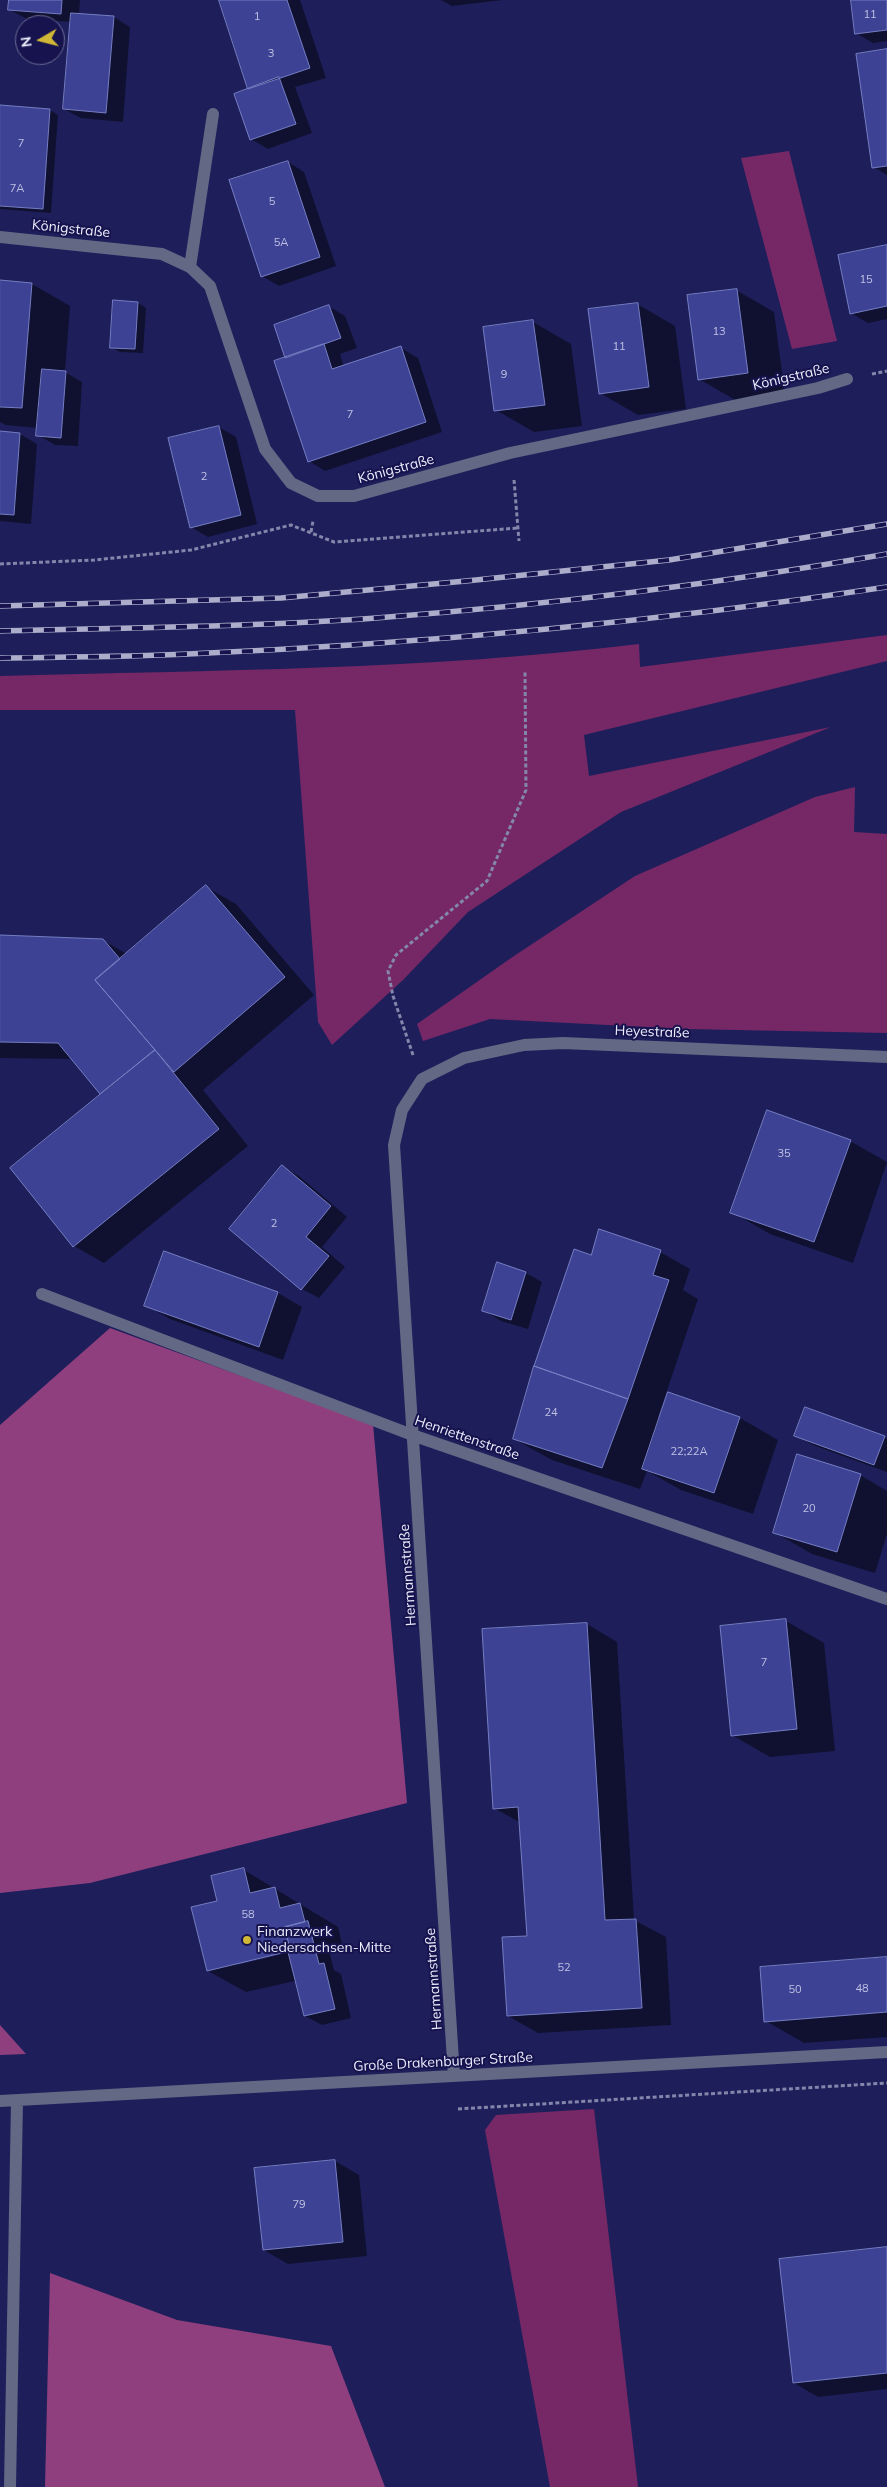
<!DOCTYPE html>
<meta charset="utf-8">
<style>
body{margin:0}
#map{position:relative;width:887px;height:2487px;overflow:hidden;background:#1e1f5a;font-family:Mulish,sans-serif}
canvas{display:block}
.north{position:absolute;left:15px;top:15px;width:50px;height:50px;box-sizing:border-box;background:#16134e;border:1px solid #6b6a94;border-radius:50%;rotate:262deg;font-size:14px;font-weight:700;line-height:20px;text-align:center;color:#eaedfc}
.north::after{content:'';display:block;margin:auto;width:18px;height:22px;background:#d1b736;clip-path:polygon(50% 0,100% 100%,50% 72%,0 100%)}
</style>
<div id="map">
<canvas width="887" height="2487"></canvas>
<div class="north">N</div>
</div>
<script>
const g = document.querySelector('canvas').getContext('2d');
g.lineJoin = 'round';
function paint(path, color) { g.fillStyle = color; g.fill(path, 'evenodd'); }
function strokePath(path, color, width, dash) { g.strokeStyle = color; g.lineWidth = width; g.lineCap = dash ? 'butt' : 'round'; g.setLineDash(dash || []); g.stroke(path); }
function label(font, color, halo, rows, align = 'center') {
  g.font = font + ' Mulish,sans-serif'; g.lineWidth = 4; g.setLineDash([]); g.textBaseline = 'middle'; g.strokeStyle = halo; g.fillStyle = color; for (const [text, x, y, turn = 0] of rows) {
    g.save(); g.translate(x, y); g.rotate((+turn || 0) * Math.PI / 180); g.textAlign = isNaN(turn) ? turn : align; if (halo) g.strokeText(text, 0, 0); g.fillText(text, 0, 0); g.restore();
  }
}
paint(new Path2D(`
 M789 151 837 341 792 349 741 158Z
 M887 635V661L584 735 589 776 831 727 621 812 468 912 403 980 332 1045 318 1022 295 710H0V676C213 670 428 670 639 644L640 667Z
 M855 787 854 832 887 834V1033L687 1029 490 1019 423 1041 417 1024 511 958 635 876 815 797Z
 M594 2109 638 2487H550L485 2130 496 2115Z`), '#762866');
paint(new Path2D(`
 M110 1328 373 1424 407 1803 90 1883 0 1893V1425Z
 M0 2025 26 2054 0 2055Z
 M50 2273 177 2320 331 2346 385 2487H45Z`), '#903f7e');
paint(new Path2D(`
 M10 0H80L79 14 114 17 130 27 123 122 81 118 64 109 72 22 27 19 10 10Z
 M220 0H300L326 78 295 87 312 133 268 149 251 139 250 89Z
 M441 0H503L452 6Z
 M852 0H887V41L873 43 856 33Z
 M887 50V175L874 167Z
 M0 106 50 110 58 115 51 213 0 209Z
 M288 162 304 172 336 266 279 286 262 276Z
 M887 246V319L868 323 851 313Z
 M0 281 32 284 70 306 65 372 82 382 78 446 55 445 38 435V428L6 425 0 422Z
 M736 290 774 312 785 395 737 401 699 379Z
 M138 303 146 308 143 353 120 352 111 347Z
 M637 304 675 326 686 409 638 415 600 393Z
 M328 306 345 316 357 348 340 354 344 367 401 348 418 358 442 432 325 471 309 461 287 359Z
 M533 322 571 344 582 426 534 432 496 410Z
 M219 427 236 437 257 524 208 537 191 527Z
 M0 433 20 434 37 444 31 524 0 521Z
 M206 887 236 904 314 995 203 1090 248 1146 104 1263 74 1246 102 1094 73 1059 0 1058V936L102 940 127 954Z
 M850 1141 887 1162 853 1263 770 1234 732 1212Z
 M283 1167 299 1176 347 1217 322 1247 345 1267 319 1298 302 1289Z
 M165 1252 278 1293 302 1307 283 1360 170 1319 146 1305Z
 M660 1252 690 1269 683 1290 698 1299 658 1417 660 1419 669 1394 740 1418 778 1440 753 1514 681 1490 647 1471 640 1489 552 1460 514 1439 591 1257Z
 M526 1273 542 1282 528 1329 501 1321 484 1311Z
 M796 1436 884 1437 887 1439V1472L813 1445Z
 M860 1475 887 1491V1534L875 1573 812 1554 774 1532Z
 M786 1621 824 1643 835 1751 770 1757 732 1735Z
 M587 1624 617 1642 634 1920 666 1937 671 2025 538 2033 508 2016 528 1937 521 1823 494 1808 484 1630Z
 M244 1870 338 1927 342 1944 328 1947 334 1970 341 1974 351 2018 322 2025 305 2016 295 1981 246 1992 208 1971 219 1902ZM294 1949 295 1951 237 1965V1963Z
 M887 1958V2037L804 2043 766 2021Z
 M335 2161 359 2175 367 2256 288 2264 264 2250Z
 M887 2248V2389L818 2397 794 2383Z`), '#0007');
const building = new Path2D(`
 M9 0H62L61 14 8 10Z
 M219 0H287L310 68 248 89Z
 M851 0H887V30L855 34Z
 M71 13 114 16 106 113 63 109Z
 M887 49V166L872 168 856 54Z
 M279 77 296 124 250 140 234 94Z
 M0 105 50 109 43 209 0 206Z
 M288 161 320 257 261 277 229 180Z
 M887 245V306L850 314 838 255Z
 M0 280 32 283 22 408 0 407Z
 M737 289 748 373 698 380 687 295Z
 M113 300 138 302 135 349 110 348Z
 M638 303 649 387 599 394 588 309Z
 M329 305 341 338 285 358 274 325Z
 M533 320 545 405 494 411 483 327Z
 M324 344 332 369 401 346 426 422 308 462 274 361Z
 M42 369 66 371 61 438 36 436Z
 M219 426 241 515 190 528 168 438Z
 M0 431 20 433 14 515 0 514Z
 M206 885 285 977 174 1072 95 980Z
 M0 935 103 939 120 959 95 980 155 1050 100 1094 58 1043 0 1042Z
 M155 1050 219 1129 73 1247 10 1168Z
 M767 1110 851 1140 814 1242 730 1213Z
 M282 1165 331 1206 306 1237 329 1256 301 1290 229 1229Z
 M599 1229 661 1250 653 1275 669 1280 628 1399 534 1366 574 1249 591 1255Z
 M164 1251 278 1292 259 1347 144 1306Z
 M497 1262 526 1272 511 1320 482 1311Z
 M534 1366 628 1399 602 1468 513 1439Z
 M668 1392 740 1417 714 1493 642 1469Z
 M805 1407 885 1436 874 1465 794 1436Z
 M797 1454 861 1474 837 1552 773 1533Z
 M786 1619 797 1729 731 1736 720 1626Z
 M587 1623 605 1920 636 1919 642 2008 507 2016 502 1937 527 1936 518 1807 493 1809 482 1629Z
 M244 1868 250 1893 275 1887 280 1908 300 1903 305 1922 285 1927 290 1951 207 1971 191 1907 217 1901 211 1876Z
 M308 1921 319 1964 324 1963 335 2009 304 2016 288 1952 290 1951 285 1927Z
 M887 1957V2012L764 2022 760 1967Z
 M335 2160 343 2242 263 2250 254 2168Z
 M887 2247V2373L793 2383 779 2259Z`);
paint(building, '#3e4295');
strokePath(building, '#757ec2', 1);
strokePath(new Path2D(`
 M872 374 887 371
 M514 480 519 541
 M311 532 313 521
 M0 564 94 560 191 550 291 525 334 542 518 528
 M413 1055 393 996 388 971 396 955 487 881 526 790 525 672
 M458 2109 887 2083`), '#8486ab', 3, [4, 2.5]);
strokePath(new Path2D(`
 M190 267 213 114`), '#636885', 12);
strokePath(new Path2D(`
 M0 237 162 254 190 267 210 286 265 449 291 483 318 496H354L510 453 818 388 847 379
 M42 1294 415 1436 887 1599
 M454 2076 394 1145 402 1110 422 1079 464 1058 524 1045 563 1043 887 1057
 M0 2101 887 2052
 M10 2487 17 2101`), '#636885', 12);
const rail = new Path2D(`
 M0 606 281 598 466 581 669 560 887 524
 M0 631C125 628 251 627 376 618 548 605 718 584 887 554
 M0 658C63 657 125 657 188 654 422 644 656 622 887 587`);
strokePath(rail, '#abadca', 5.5);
strokePath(rail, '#16134e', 4, [11]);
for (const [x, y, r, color] of [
 [247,1940,5,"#d1b736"]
]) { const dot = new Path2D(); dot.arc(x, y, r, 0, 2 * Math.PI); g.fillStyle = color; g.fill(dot); strokePath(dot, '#16134e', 2); }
label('11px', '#bfc2e2', null, [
 ["11",870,15],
 ["1",257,17],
 ["3",271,54],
 ["7",21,144],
 ["7A",17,189],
 ["5",272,202],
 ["5A",281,243],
 ["15",866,280],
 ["13",719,332],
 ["11",619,347],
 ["9",504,375],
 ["7",350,415],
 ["2",204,477],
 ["35",784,1154],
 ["2",274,1224],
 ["24",551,1413],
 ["22;22A",689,1452],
 ["20",809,1509],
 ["7",764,1663],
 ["58",248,1915],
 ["52",564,1968],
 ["48",862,1989],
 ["50",795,1990],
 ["79",299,2205]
]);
label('14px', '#eaedfc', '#16134e', [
 ["Königstraße",71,229,6],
 ["Königstraße",791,377,-13],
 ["Königstraße",396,469,-15],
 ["Heyestraße",652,1032,2],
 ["Henriettenstraße",467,1438,19],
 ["Hermannstraße",408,1575,-94],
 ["Hermannstraße",434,1979,-94],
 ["Große Drakenburger Straße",443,2062,-3]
]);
label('14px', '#eaedfc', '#16134e', [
 ["Finanzwerk",257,1932],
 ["Niedersachsen-Mitte",257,1948]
], 'left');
</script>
